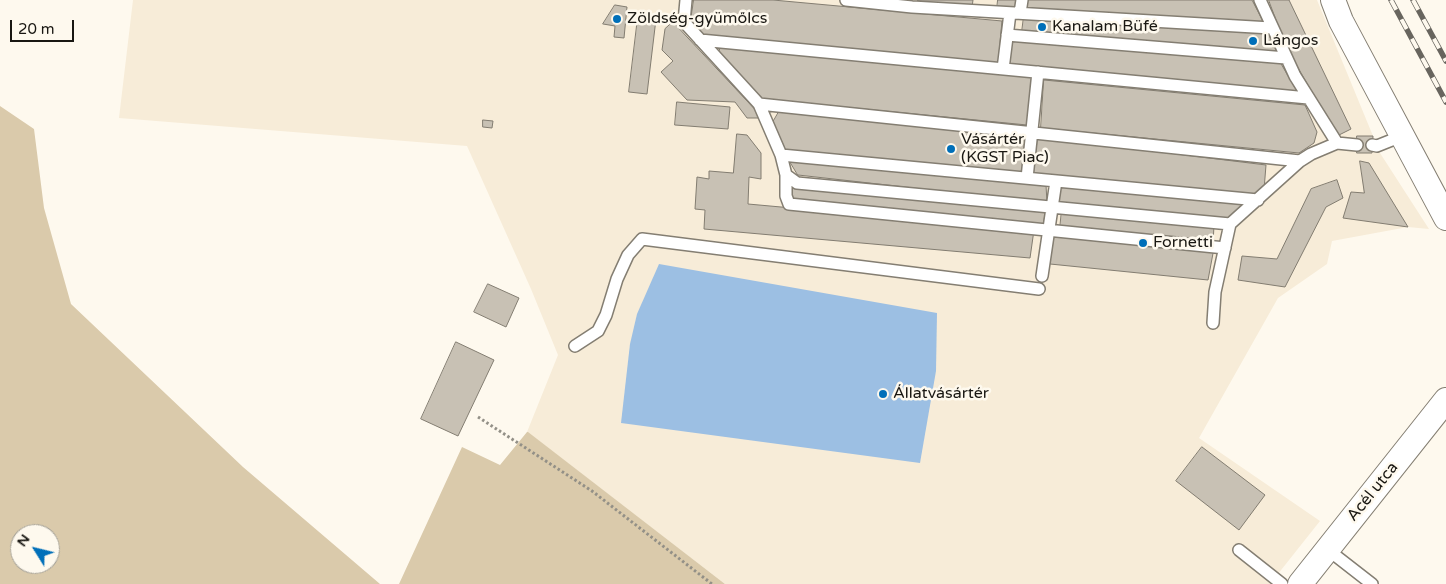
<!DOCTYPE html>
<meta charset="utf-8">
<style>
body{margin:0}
#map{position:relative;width:1446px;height:584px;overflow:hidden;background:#fef9ee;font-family:"Varela Round",sans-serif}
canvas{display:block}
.north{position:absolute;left:10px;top:524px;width:50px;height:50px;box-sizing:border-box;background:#fef9ee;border:1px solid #a29f96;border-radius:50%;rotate:306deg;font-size:14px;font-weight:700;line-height:20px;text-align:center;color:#191712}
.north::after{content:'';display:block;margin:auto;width:18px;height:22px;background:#006fb9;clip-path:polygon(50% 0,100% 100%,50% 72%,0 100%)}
.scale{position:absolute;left:10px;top:20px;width:64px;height:22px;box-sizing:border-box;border:2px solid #191712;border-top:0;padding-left:6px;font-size:15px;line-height:18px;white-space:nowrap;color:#191712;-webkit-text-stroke:4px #fef9ee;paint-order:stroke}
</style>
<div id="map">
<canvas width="1446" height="584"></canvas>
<div class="north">N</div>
<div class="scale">20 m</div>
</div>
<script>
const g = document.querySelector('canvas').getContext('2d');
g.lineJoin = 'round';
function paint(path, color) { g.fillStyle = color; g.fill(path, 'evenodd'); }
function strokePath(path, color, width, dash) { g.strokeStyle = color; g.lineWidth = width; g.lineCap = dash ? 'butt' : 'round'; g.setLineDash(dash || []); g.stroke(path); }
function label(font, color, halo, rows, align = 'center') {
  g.font = font + ' "Varela Round",sans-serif'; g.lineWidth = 5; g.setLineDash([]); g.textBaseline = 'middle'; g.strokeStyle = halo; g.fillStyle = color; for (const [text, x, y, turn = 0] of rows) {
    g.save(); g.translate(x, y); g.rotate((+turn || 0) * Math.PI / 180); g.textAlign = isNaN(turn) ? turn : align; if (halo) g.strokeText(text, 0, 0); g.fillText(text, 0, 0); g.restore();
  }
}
paint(new Path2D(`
 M133 0H1317L1380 153 1429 229 1408 227 1332 241 1327 264 1278 298 1199 438 1320 521 1270 584H725L527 432 558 355 531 289 467 146 119 118Z`), '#f7ecd8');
paint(new Path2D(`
 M0 106 34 129 44 208 71 304 243 467 380 584H0ZM20 534H50V564H20Z
 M527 432H528L725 584H399L462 447 500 465Z`), '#dacaab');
paint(new Path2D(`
 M659 264 937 313 936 371 920 463 621 423 630 344 637 314Z`), '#9cbfe3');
const building = new Path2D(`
 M694 0H773L1002 21 998 65 705 36 691 19Z
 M918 0H973L972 7 918 1Z
 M998 0H1017L1016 10 997 9Z
 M1027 0H1252L1264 23 1027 8Z
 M1269 0H1289L1351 129 1339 135 1309 87 1286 47Z
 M615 5 627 7 624 38 614 37 615 26 603 24Z
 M1024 16 1268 33 1277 52 1022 32Z
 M638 17 656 19 647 94 629 92Z
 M673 22 763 118H747L735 102 687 100 661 72 673 61 662 50 665 29Z
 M1010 41 1280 62 1298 93 1007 65Z
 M721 47 1034 77 1027 125 762 99 718 54Z
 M1044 80 1305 105 1317 132 1314 143 1299 153 1041 128Z
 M677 102 730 107 728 129 675 125Z
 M780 110 1028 135 1023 174 786 151 773 122Z
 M483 120 493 121 492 128 483 127Z
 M737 134 747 135 761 153V179L749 177 748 204 1034 230 1030 258 704 229 705 210 695 209 697 177 709 179V171L733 173Z
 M1357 136H1373L1372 153H1357Z
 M1038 137 1266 165 1264 190 1257 196 1033 175Z
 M789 160 1046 185 1047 203 798 175Z
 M1360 161 1369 163 1408 227 1343 218 1351 192 1364 193Z
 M1337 180 1343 198 1326 207 1285 287 1238 280 1242 256 1277 259 1311 189Z
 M791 186 1046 209 1043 225 789 199Z
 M1060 186 1248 202 1226 222 1058 205Z
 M1062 209 1214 225 1213 244 1060 229Z
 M1055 232 1214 248 1208 280 1050 264Z
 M488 284 519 298 506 327 474 312Z
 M456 342 494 360 458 436 421 419Z
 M1202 447 1265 495 1239 530 1176 481Z`);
paint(building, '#c8c1b4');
strokePath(building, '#837d71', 1);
const service = new Path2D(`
 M686 0 684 22 759 104 781 155 786 175 797 183 1230 224
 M846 0 912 7 1271 28
 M1260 0 1295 76 1337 143
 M1020 13 1022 0
 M1007 35 1286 58
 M700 40 1308 98
 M1003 69 1010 13
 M759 104 1300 161
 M1372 145 1377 146 1402 136
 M781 155 1258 200
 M786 175V196L789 204 1225 248
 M1027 178 1038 72
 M1042 276 1056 181
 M1213 323 1215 292 1230 224 1300 161 1311 154 1337 143 1357 145
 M575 346 598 331 606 315 617 279 628 255 642 239 1039 289
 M1327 549 1372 584
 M1239 550 1282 584`);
const minor = new Path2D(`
 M1333 0 1341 21 1446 218
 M1300 584 1446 400`);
strokePath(service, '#847e72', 14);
strokePath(minor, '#847e72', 26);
strokePath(new Path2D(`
 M478 417 592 491 712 584`), '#939087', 3, [2.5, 2.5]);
strokePath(service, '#fff', 11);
strokePath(minor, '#fff', 24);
const rail = new Path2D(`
 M1391 0 1446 102
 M1413 0 1446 61`);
strokePath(rail, '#68655e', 5.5);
strokePath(rail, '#fef9ee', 4, [11]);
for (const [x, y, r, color] of [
 [617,19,5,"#006fb9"],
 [1042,27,5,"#006fb9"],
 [1253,41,5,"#006fb9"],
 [951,149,5,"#006fb9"],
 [1143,243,5,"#006fb9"],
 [883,394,5,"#006fb9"]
]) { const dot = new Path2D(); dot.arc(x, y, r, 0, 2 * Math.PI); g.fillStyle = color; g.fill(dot); strokePath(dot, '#fef9ee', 2); }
label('16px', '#191712', '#fef9ee', [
 ["Zöldség-gyümőlcs",627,19],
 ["Kanalam Büfé",1052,27],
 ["Lángos",1263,41],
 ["Vásártér",961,140],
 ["(KGST Piac)",961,158],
 ["Fornetti",1153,243],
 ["Állatvásártér",893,394]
], 'left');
label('16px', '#191712', '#fef9ee', [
 ["Acél utca",1373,492,-51]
]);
</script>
